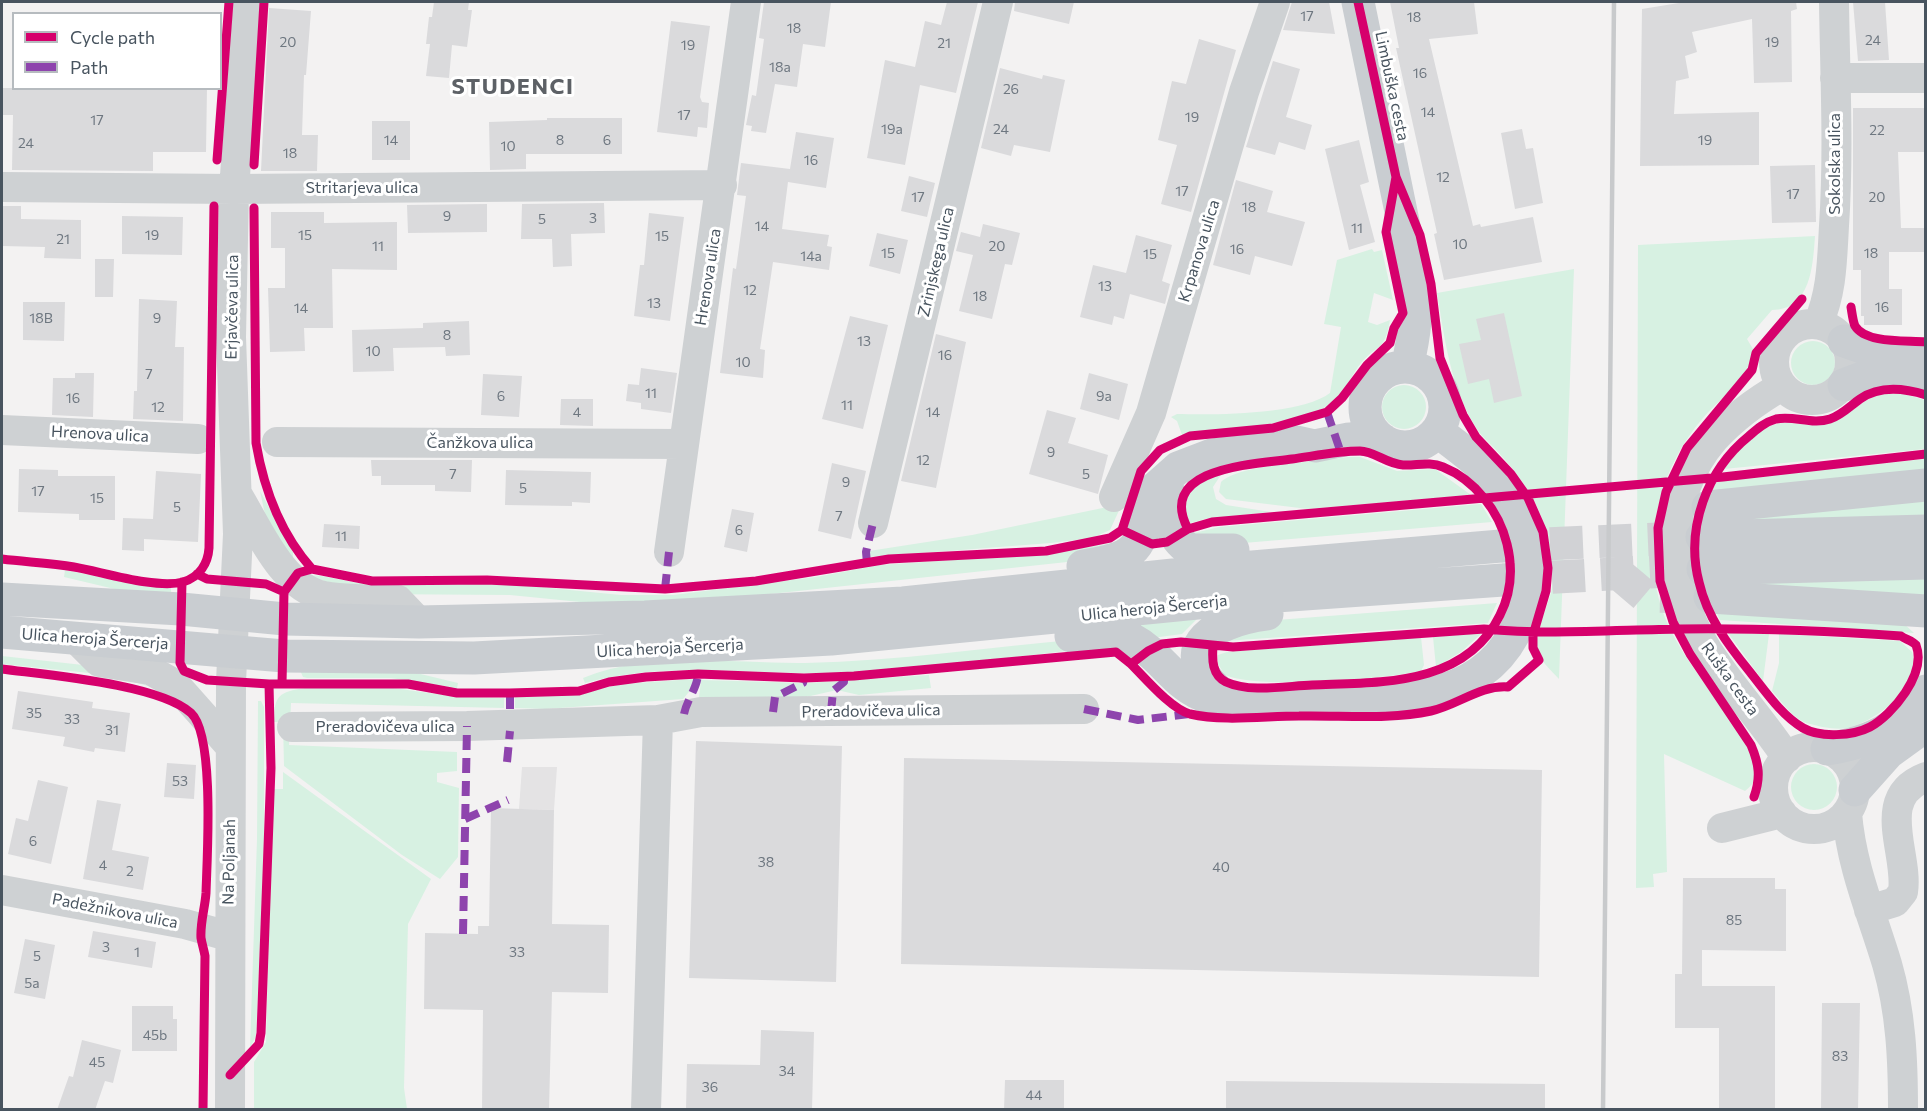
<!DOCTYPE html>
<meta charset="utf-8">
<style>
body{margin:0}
#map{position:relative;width:1927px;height:1111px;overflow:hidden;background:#f3f2f2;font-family:Commissioner,sans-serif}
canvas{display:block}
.frame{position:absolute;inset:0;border:3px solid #48545f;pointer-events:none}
.legend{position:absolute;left:12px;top:12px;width:210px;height:78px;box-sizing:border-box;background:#fff;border:2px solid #b6bbbf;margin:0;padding:8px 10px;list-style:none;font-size:18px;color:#48545f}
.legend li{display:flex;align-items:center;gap:12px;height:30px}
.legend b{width:30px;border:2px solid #b6bbbf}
</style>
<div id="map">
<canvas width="1927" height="1111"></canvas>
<div class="frame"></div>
<ul class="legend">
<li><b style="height:8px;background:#d6006c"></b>Cycle path</li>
<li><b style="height:8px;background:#8e44ad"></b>Path</li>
</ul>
</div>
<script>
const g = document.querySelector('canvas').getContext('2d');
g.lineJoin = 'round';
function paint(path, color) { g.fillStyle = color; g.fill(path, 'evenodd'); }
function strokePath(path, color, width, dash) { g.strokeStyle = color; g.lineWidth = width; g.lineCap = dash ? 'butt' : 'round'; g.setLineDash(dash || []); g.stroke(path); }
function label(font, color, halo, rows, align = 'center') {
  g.font = font + ' Commissioner,sans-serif'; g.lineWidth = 6; g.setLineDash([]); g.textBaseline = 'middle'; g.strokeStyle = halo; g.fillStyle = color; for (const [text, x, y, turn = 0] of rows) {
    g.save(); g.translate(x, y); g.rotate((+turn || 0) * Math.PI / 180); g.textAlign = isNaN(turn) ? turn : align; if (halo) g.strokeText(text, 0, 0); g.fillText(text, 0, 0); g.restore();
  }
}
paint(new Path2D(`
 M522 767H557L554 810 519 809Z`), '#e4e3e4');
paint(new Path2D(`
 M1815 236C1813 265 1811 310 1772 310L1747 339 1753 349C1750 380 1722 396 1703 418 1662 465 1645 529 1657 591 1666 637 1700 676 1726 713 1736 727 1749 742 1754 759 1759 772 1756 783 1745 791L1664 754 1667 872 1653 874 1654 887 1636 888 1638 245Z
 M1372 249 1374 252 1382 250 1393 300 1374 293 1368 322 1377 325 1390 320C1385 351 1378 343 1361 363 1352 374 1347 388 1337 398 1306 430 1225 425 1182 435L1177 421 1171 417 1177 414C1214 415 1301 415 1330 393L1341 327 1324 324 1337 260Z
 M1574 269 1559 679C1552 671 1540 661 1537 650 1533 635 1549 605 1552 588 1554 569 1550 544 1544 525 1536 497 1517 473 1498 452 1492 445 1484 439 1479 432 1451 391 1445 341 1437 293Z
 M1791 363a22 22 0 1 1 44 0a22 22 0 1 1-44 0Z
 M1382 407a22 22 0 1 1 44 0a22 22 0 1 1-44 0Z
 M1881 394H1904L1925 400V449L1724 469C1738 450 1761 422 1786 423 1801 423 1813 428 1828 423 1848 417 1861 400 1881 394Z
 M1348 457H1360L1397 471 1435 469 1471 495 1308 509 1226 499 1219 492 1221 482C1241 463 1317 463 1348 457Z
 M1925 459V471L1709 497 1717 481Z
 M1224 470 1213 487 1216 499 1226 505 1271 512 1205 519 1187 524C1179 491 1194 480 1224 470Z
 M260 491 293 552V559L267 524Z
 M1925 495V522L1760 524 1705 518Z
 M1122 504 1110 530 1092 538 1051 543 870 557 869 551 972 535Z
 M1481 504 1492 522 1220 545 1190 534 1219 527Z
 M1113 543 1091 558 1067 562 724 599 590 603 510 595 365 594 308 576C319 573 346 582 361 583L509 584 621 595H673L816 577 880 565 1052 553Z
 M65 570 124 582 171 586V596L123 591 64 577Z
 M1925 574V601L1714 580Z
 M1497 603 1488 623 1225 641 1251 622Z
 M1712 603 1902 622 1914 633 1720 620Z
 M1199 617 1182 634 1152 638 1120 626Z
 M1482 633 1461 652 1436 667 1433 637Z
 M1728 633 1769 634 1763 681Z
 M1779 634 1900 641 1912 652C1923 686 1880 718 1851 727 1839 731 1822 727 1810 724 1795 721 1782 702 1772 691L1779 663Z
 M1421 637 1424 665 1421 671C1381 679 1262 690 1225 675L1218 664V655L1227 652Z
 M1083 639 1093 648C1010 657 927 670 844 673 757 676 670 660 585 683L583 678C653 650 732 664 805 663 899 661 990 647 1083 639Z
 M2 656 119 669 148 686 109 675 2 664Z
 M299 668 408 671 458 683 457 688 391 678H307L303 677Z
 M929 675 931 688 859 695 837 690 806 697 699 698 701 680 807 683Z
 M694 679V686L683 699 546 709 515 708V697L572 695 623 684Z
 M305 688H393L458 697 504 698V708L291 703 289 745 457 752V771L437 773V782L459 788 458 857 440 879 402 855 284 766 283 722H274C274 695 279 692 305 688Z
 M258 701H261L264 707V855L256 1036 250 1048 257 839Z
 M1791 787a23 23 0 1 1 46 0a23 23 0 1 1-46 0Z
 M283 772 431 879 408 924 404 1088 407 1109H254V1062L266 1042 273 789H283Z`), '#d7f1e2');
paint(new Path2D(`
 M434 2H469L468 10H472L467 47 452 45 449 78 426 76 430 44H426L429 17H432Z
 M764 2H831L825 47 803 44 797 87 775 84 766 133 751 131 752 126 746 125 752 95 756 96 764 39 759 38Z
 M947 2H978L956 93 920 85 905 165 867 158 885 60 915 67 925 21 941 25Z
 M1015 2H1074L1069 24 1014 11Z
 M1292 2H1329L1335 34 1283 30Z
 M1390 2H1474L1478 34 1429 39 1473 226 1480 224 1481 227 1533 217 1542 262 1444 280 1434 234 1437 233 1396 48H1399Z
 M1685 2H1796L1797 9 1791 11 1792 82 1754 83 1752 19 1692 32 1697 52 1685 56 1689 78 1676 81 1674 114 1759 112V165L1640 166 1642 9Z
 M1853 2H1885L1889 60 1858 61Z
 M269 8 311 11 306 75H304L302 135H318L317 171H261Z
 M671 21 710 26 700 97 702 102 709 103 707 128 698 127 697 137 657 132Z
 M1199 39 1236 50 1191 212 1161 204 1177 145 1158 140 1172 81 1186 84Z
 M1273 61 1300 69 1286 117 1312 125 1305 150 1279 142 1275 155 1246 147Z
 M1000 68 1042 79 1043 75 1065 80 1050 152 1014 145 1011 156 981 148Z
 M2 88H207L206 152H153V171L12 170 13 115H2Z
 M1853 108H1926V152H1898L1901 228H1926V252H1889V289H1902V325H1864V316H1861V270H1853Z
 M547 118H622V154H526V169L490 170 489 122 547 120Z
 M372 121H410V160H372Z
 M1522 129 1526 149 1533 148 1543 203 1515 209 1501 133Z
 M796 132 834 138 826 188 788 182 782 229 829 235 827 246 832 247 829 270 773 262 760 349 765 350 763 378 720 373 733 268 736 269 746 196 737 195 741 163 790 169 789 175Z
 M1359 140 1369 182 1360 185 1375 242 1349 250 1325 149Z
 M1815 165 1816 222 1772 223 1770 166Z
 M909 176 935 183 927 217 901 211Z
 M1236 180 1273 191 1267 212 1305 222 1292 266 1255 256 1250 275 1213 265Z
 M604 203 605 233 571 234 572 266 553 267 552 239H521L522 204Z
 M487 204V232L408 233 407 205Z
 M2 206H21V219L81 220V259L44 258 45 247 2 246Z
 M271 212H324V223L397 222V270L332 269 333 328H304L305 351 270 352 268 288H285V248H271Z
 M649 213 684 217 670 321 634 316 640 265H644Z
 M122 216 183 217 182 255 122 254Z
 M983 224 1020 233 1012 265 1005 264 992 319 959 311 973 255 956 251 961 232 980 237Z
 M877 233 908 240 900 274 869 266Z
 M1136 235 1172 245 1162 281 1170 284 1165 304 1130 294 1124 319 1114 316 1112 325 1080 317 1093 265 1126 273Z
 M95 259H114L113 297H95Z
 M139 299 177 301 175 347H184L183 421 133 419 134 391H137Z
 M23 302H65L64 341 23 340Z
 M1504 313 1522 396 1494 403 1489 379 1468 384 1459 344 1481 340 1476 319Z
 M850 316 888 325 863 429 822 419Z
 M469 321 470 355 446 356 445 347 393 348 394 371 353 372 352 330 423 328V323Z
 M936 334 966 342 936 488 901 481Z
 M641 368 677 373 671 413 641 409V403L626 401 628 384 639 385Z
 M75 373H94L93 417 52 415 53 378H75Z
 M1089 373 1128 384 1119 420 1080 409Z
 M483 374 522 376 519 417 481 415Z
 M561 399H593V426L560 425Z
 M1047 410 1076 418 1068 443 1108 455 1098 494 1029 474Z
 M371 460H472L471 492 435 491V485H381V476H372Z
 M832 463 866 471 851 539 818 531Z
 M19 469 58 470V476H115V520H79V514L18 512Z
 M506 470 591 472 590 503 572 502V506L505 505Z
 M156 471 201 474 198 542 144 539V551L122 550 123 518 153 519Z
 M732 509 754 513 747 552 724 547Z
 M324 524 360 526 359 549 322 547Z
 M18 691 93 702 92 708 130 713 125 752 95 748 94 752 63 746 65 737 12 729Z
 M696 741 842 746 836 982 689 978Z
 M904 758 1542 770 1539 977 901 964Z
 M167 763 196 765 194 799 164 797Z
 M38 780 68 787 51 864 8 854 16 818 28 821Z
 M97 800 121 804 112 850 149 857 143 890 83 879Z
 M491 808 554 810 552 924 609 925 608 993 552 992 549 1110H482L483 1010 424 1009 425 933 478 934V926H489Z
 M1683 878H1775V889H1786V951L1702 950V986H1775V1110H1719V1028H1675V974H1682Z
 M93 931 156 942 152 968 88 957Z
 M25 939 55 945 45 999 14 993Z
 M1822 1003H1860L1858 1110H1821Z
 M132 1006H173V1019H177V1051H132Z
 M761 1030 814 1032 812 1110H686L687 1064 760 1065Z
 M82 1040 121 1050 113 1083 105 1081 95 1110H57L69 1076 73 1077Z
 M1005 1080H1064V1110H1004Z
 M1226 1081 1545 1084V1110H1226Z`), '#dadadc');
strokePath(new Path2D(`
 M1501 546 1702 537
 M1619 574 1645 596 1710 597
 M1503 580 1703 569`), '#d1d2d5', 33, [33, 16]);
strokePath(new Path2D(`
 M1835 78H1926
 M2 187 234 189 722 185
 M1774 362a38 38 0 1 1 76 0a38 38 0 1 1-76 0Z
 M1818 324C1832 292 1832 261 1834 226 1839 151 1835 76 1834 2
 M1782 386C1756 401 1734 417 1714 439 1664 497 1666 585 1706 648 1730 686 1762 720 1787 758
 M2 430 198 439
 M277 442 683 444
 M237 494C258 528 282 588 324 596 348 600 374 600 398 600L419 622
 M1114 497 1151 413 1244 92 1275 2
 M873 523 998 2
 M669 552 746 2
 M76 639 99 662 150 670 175 684 230 746
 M292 727 467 726 658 720 701 712 1084 709
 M1773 788a41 41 0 1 1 82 0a41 41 0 1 1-82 0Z
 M1847 813C1851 866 1872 914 1887 964 1901 1012 1903 1060 1903 1110
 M1722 828 1782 813
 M2 890 185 924 228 936
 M1869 910 1895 902 1903 892C1909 853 1873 797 1926 777
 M230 1110 231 682 238 534 231 337 234 189 248 2
 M646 1110 658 720`), '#ced1d3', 30);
strokePath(new Path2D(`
 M1358 2 1414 275C1418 308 1415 334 1407 367
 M1844 341 1876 352 1918 355
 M1365 407a40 40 0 1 1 80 0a40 40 0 1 1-80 0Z
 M1844 385C1867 375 1902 364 1926 376
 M1167 480C1169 507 1164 533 1190 550H1233
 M1708 507 1926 485
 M1702 537 1926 531
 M1083 566C1142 558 1141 546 1152 491L1178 468 1212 455 1297 442 1315 446 1349 439 1383 440
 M1703 569 1926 563
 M1710 597 1926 611
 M2 599 181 609 285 619 419 622 645 617 903 603 1241 568 1501 546
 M2 632 284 656 474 658 831 639 1248 598 1503 580
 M1071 636C1091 634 1115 630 1133 640 1162 655 1175 687 1208 697 1244 707 1285 703 1322 701 1396 699 1485 705 1519 623 1529 601 1534 577 1530 553 1520 491 1483 466 1437 431
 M1228 699C1166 651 1208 622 1267 614
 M1827 749C1871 742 1899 729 1926 691
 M1855 790 1888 753 1917 732`), '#c9cdd1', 33);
strokePath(new Path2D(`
 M1603 1110 1614 2`), '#c8cacc', 4.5);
strokePath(new Path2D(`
 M1327 412 1341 453
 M867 563 866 552 873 523
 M665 589 669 552
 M510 709V693
 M1084 709 1138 720 1189 714
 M773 712 775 697 803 683 804 679
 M831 712 833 691 844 682V677
 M684 714C687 699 697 689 698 674
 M507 762 510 731
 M465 819 508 800
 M463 934 467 726`), '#8e44ad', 8, [15, 8]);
strokePath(new Path2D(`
 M217 160 229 2
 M254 165 264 2
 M254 208 256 443C264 490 280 533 312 569
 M1851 307C1852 313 1853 322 1855 326 1866 344 1907 340 1926 342
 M1188 529C1155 467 1256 464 1292 459 1314 456 1338 451 1360 451 1374 451 1387 464 1403 465 1416 466 1429 461 1443 467 1475 480 1499 511 1507 544 1513 568 1511 593 1500 615 1465 687 1379 682 1312 685 1286 686 1250 693 1226 682 1212 675 1212 660 1213 646
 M1122 530 1141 471 1160 450 1190 436 1273 428 1327 412 1342 398 1367 365 1390 343 1394 328 1403 313 1386 232 1396 177
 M2 559C26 562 50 563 74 567 103 572 155 589 183 582 200 577 208 563 209 548L214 206
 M197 574 207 579 266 584 284 592
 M182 582 180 663 184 671 207 680 269 684H408L457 693H510L579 691 609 682 646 677 698 674 804 678 854 676 1116 652 1131 664 1148 651 1162 644 1181 642 1233 647 1484 629C1549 635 1615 630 1681 629 1754 628 1827 631 1901 636 1905 639 1913 641 1916 645 1927 674 1892 715 1870 727 1853 736 1820 738 1803 728 1782 716 1765 691 1750 672 1728 645 1707 617 1699 582 1685 528 1707 470 1749 436 1757 429 1765 422 1776 419 1794 415 1811 425 1830 419 1842 415 1850 406 1860 399 1880 385 1904 388 1926 395
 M1131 664C1145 678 1171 709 1190 714 1224 722 1265 716 1299 716 1342 715 1389 720 1431 711 1458 705 1480 685 1508 687L1539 660 1533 648V635L1546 591 1548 568 1543 532 1528 498 1511 474 1476 437 1463 415 1440 358 1431 284 1420 235 1396 177 1358 2
 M2 669C47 675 159 684 191 713 215 735 207 858 206 893 205 908 200 923 201 938 202 944 204 950 205 956L203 1110
 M282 684 284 592 298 573 312 569 372 581 487 580 665 589 756 581 889 559 1046 551 1110 538 1122 530 1152 544 1167 542 1188 529 1212 522 1723 477 1926 454
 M1754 797C1761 777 1759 764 1751 745L1690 654 1673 622 1660 581 1658 528 1666 492 1687 448 1752 370 1756 353 1802 299
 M230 1075 259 1044 261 1033 271 768 269 684`), '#d6006c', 9);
label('14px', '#6e7780', null, [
 ["17",1307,16],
 ["18",1414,17],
 ["18",794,28],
 ["24",1873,40],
 ["20",288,42],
 ["19",1772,42],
 ["21",944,43],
 ["19",688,45],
 ["18a",780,67],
 ["16",1420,73],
 ["26",1011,89],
 ["14",1428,112],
 ["17",684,115],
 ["19",1192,117],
 ["17",97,120],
 ["19a",892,129],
 ["24",1001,129],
 ["22",1877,130],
 ["14",391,140],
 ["8",560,140],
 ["6",607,140],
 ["19",1705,140],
 ["24",26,143],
 ["10",508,146],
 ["18",290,153],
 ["16",811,160],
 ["12",1443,177],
 ["17",1182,191],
 ["17",1793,194],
 ["17",918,197],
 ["20",1877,197],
 ["18",1249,207],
 ["9",447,216],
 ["3",593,218],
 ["5",542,219],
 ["14",762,226],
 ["11",1357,228],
 ["19",152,235],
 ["15",305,235],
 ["15",662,236],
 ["21",63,239],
 ["10",1460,244],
 ["11",378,246],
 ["20",997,246],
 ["16",1237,249],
 ["15",888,253],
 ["18",1871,253],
 ["15",1150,254],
 ["14a",811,256],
 ["13",1105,286],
 ["12",750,290],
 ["18",980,296],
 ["13",654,303],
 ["16",1882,307],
 ["14",301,308],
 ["18B",41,318],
 ["9",157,318],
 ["8",447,335],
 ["13",864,341],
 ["10",373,351],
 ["16",945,355],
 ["10",743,362],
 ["7",149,374],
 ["11",651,393],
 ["6",501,396],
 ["9a",1104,396],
 ["16",73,398],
 ["11",847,405],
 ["12",158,407],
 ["4",577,412],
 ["14",933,412],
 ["9",1051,452],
 ["12",923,460],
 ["7",453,474],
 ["5",1086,474],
 ["9",846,482],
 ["5",523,488],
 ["17",38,491],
 ["15",97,498],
 ["5",177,507],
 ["7",839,516],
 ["6",739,530],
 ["11",341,536],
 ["35",34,713],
 ["33",72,719],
 ["31",112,730],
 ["53",180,781],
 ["6",33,841],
 ["38",766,862],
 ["4",103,865],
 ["40",1221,867],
 ["2",130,871],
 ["85",1734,920],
 ["3",106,947],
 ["1",137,952],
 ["33",517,952],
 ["5",37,956],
 ["5a",32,983],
 ["45b",155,1035],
 ["83",1840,1056],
 ["45",97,1062],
 ["34",787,1071],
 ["36",710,1087],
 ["44",1034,1095]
]);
label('16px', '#48545f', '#fff', [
 ["Limbuška cesta",1392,86,78],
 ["Sokolska ulica",1835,164,-90],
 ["Stritarjeva ulica",362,188],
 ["Krpanova ulica",1199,251,-73],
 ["Zrinjskega ulica",936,262,-77],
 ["Hrenova ulica",708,277,-81],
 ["Erjavčeva ulica",232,307,-89],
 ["Hrenova ulica",100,434,3],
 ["Čanžkova ulica",480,443],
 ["Ulica heroja Šercerja",1154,608,-6],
 ["Ulica heroja Šercerja",95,639,4],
 ["Ulica heroja Šercerja",670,648,-3],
 ["Ruška cesta",1730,679,54],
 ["Preradovičeva ulica",871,711,-1],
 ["Preradovičeva ulica",385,727],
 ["Na Poljanah",229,862,-89],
 ["Padežnikova ulica",115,911,11]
]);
g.letterSpacing = '1.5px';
label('bold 22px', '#5d6166', '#fff', [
 ["STUDENCI",513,87]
]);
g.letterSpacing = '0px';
</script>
